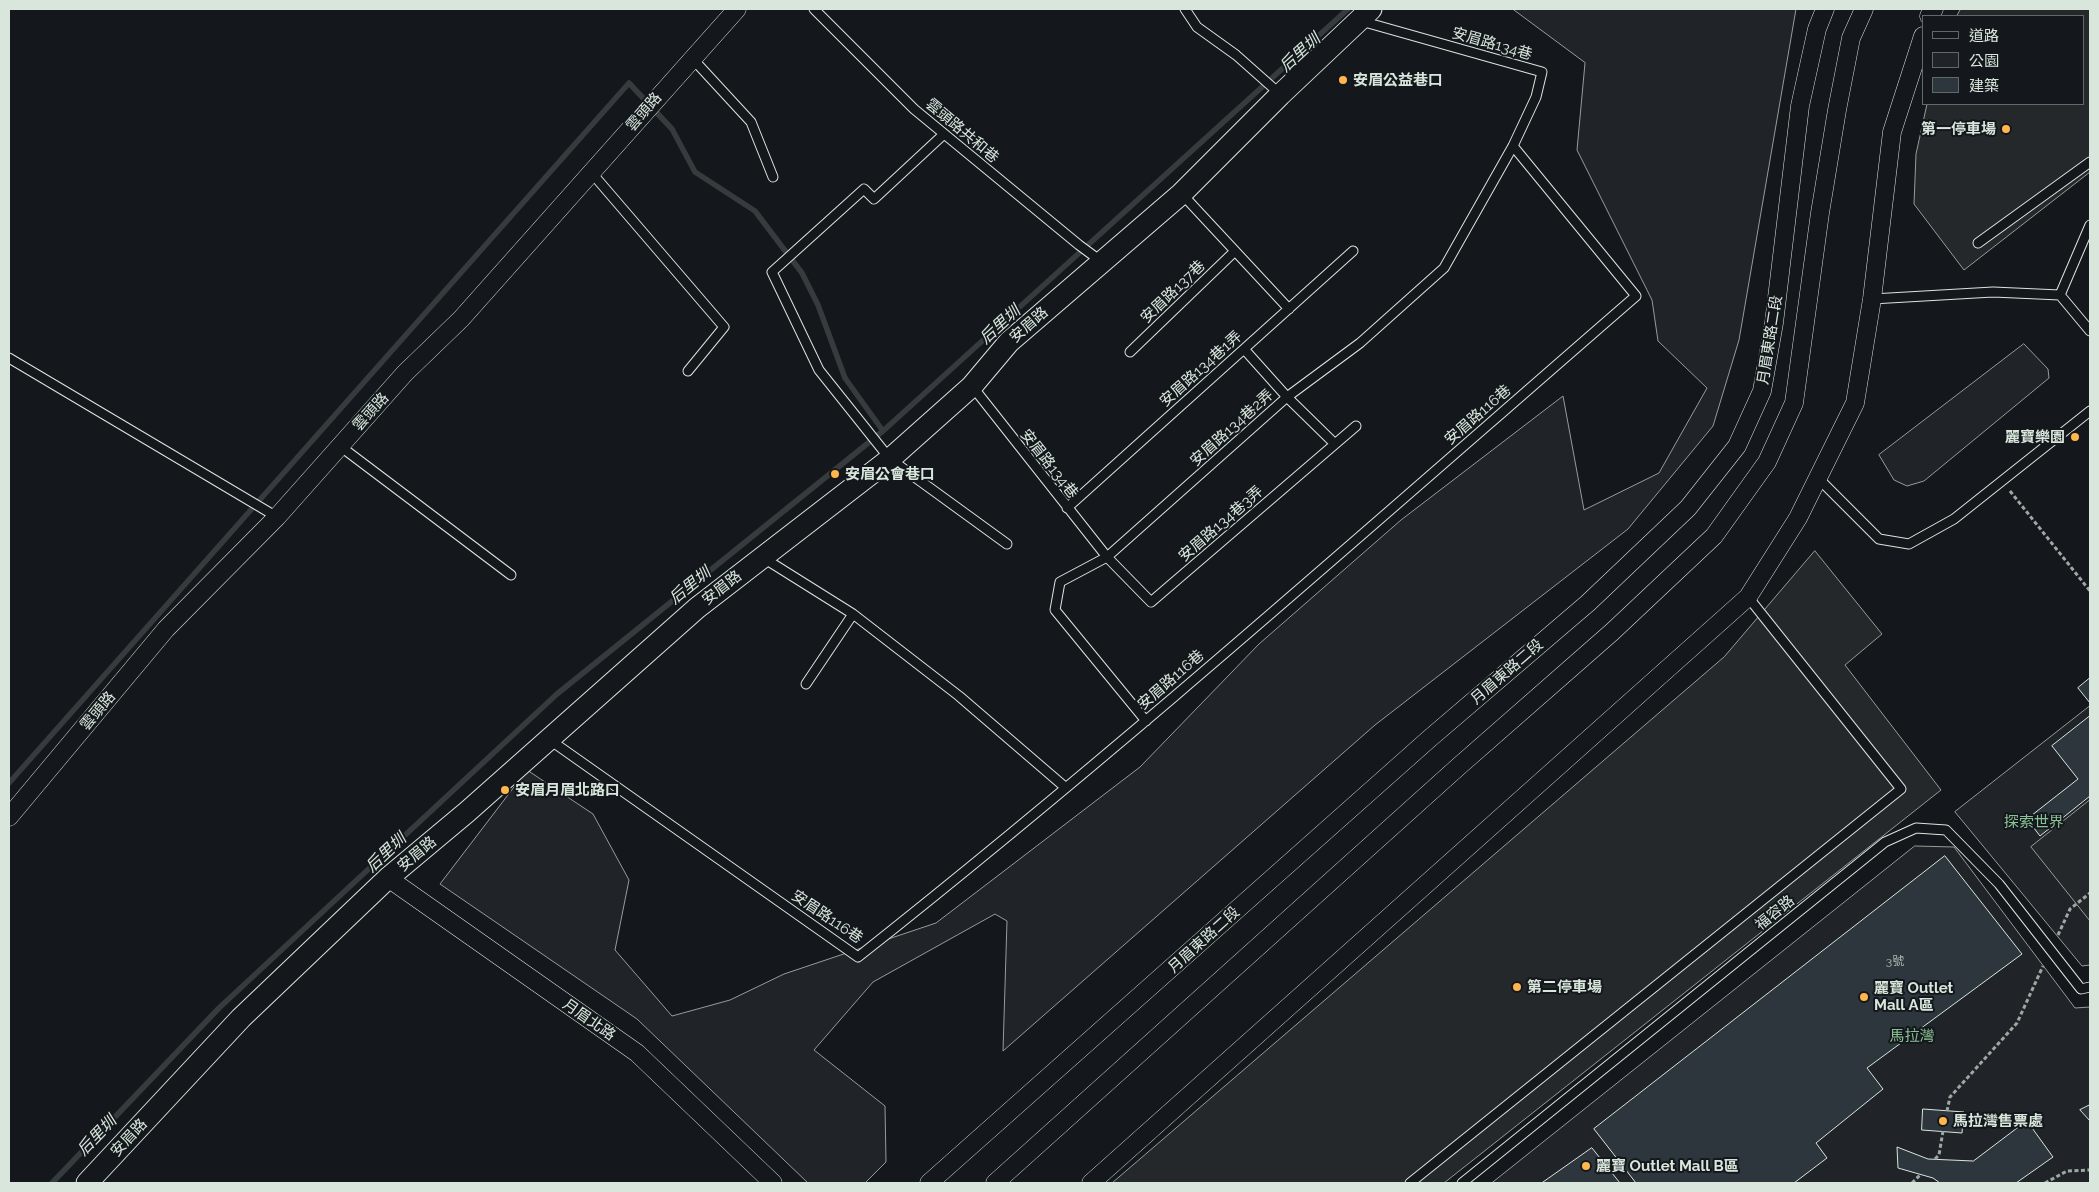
<!DOCTYPE html>
<meta charset="utf-8">
<style>
body{margin:0}
#map{position:relative;width:2099px;height:1192px;overflow:hidden;background:#14181c;font-family:Raleway,"Noto Sans TC",sans-serif}
canvas{display:block}
.frame{position:absolute;inset:0;border:10px solid #d8e6dc;pointer-events:none}
.legend{position:absolute;left:1922px;top:15px;width:162px;height:90px;box-sizing:border-box;background:#14181c;border:1px solid #626a69;margin:0;padding:6px 9px;list-style:none;font-size:15px;color:#d8e6dc}
.legend li{display:flex;align-items:center;gap:10px;height:25px}
.legend b{width:25px;border:1px solid #626a69}
</style>
<div id="map">
<canvas width="2099" height="1192"></canvas>
<div class="frame"></div>
<ul class="legend">
<li><b style="height:6px;background:#14181c"></b>道路</li>
<li><b style="height:14px;background:#202428"></b>公園</li>
<li><b style="height:14px;background:#2c363c"></b>建築</li>
</ul>
</div>
<script>
const g = document.querySelector('canvas').getContext('2d');
g.lineJoin = 'round';
function paint(path, color) { g.fillStyle = color; g.fill(path, 'evenodd'); }
function strokePath(path, color, width, dash) { g.strokeStyle = color; g.lineWidth = width; g.lineCap = dash ? 'butt' : 'round'; g.setLineDash(dash || []); g.stroke(path); }
function label(font, color, halo, rows, align = 'center') {
  g.font = font + ' Raleway,"Noto Sans TC",sans-serif'; g.lineWidth = 4; g.setLineDash([]); g.textBaseline = 'middle'; g.strokeStyle = halo; g.fillStyle = color; for (const [text, x, y, turn = 0] of rows) {
    g.save(); g.translate(x, y); g.rotate((+turn || 0) * Math.PI / 180); g.textAlign = isNaN(turn) ? turn : align; if (halo) g.strokeText(text, 0, 0); g.fillText(text, 0, 0); g.restore();
  }
}
const green = new Path2D(`
 M1513 9H1796L1739 340 1713 426 1628 529 1375 725 1003 1051 1007 921 995 914 873 982 814 1050 885 1106 886 1162 865 1183H808L637 1019 440 884 527 770 593 814 629 880 615 950 672 1016 730 1000 784 974 936 923 1140 767 1259 644 1401 520 1563 396 1584 510 1659 473 1707 388 1658 341 1652 300 1577 150 1585 63Z
 M2024 344 2048 369 2049 378 1924 481 1907 486 1894 480 1879 455Z
 M2090 706V965L2082 966 1955 812Z
 M1915 846 1954 847 2075 1008 2090 1007V1183H1492Z`);
paint(green, '#202428');
strokePath(green, '#939e99', 1);
const parking = new Path2D(`
 M1961 9H2090V172L1964 270 1914 204 1916 154 1927 104H2083V16H1957Z
 M1815 551 1882 634 1845 665 1941 790 1444 1183H1112L1724 657Z
 M2090 800V921L2031 847Z`);
paint(parking, '#24282b');
strokePath(parking, '#939e99', 1);
strokePath(new Path2D(`
 M9 783 629 83 672 129 695 172 755 211 802 273 818 305 845 378 883 431
 M52 1183 219 1008 557 694 883 431 1348 9`), '#363b3e', 5.5);
const building = new Path2D(`
 M2090 678V703L2078 688Z
 M2090 716V796L2040 836 2027 819 2078 779 2052 746Z
 M1945 856 2022 954 1867 1068 1883 1089 1816 1143 1827 1158 1794 1183H1636L1594 1129Z
 M2090 1105V1121L2080 1110Z
 M1923 1109 1964 1112 1962 1133 1922 1130Z
 M2027 1121 2053 1157 2016 1183H1940L1933 1178 1898 1168 1897 1147 1928 1159 1973 1161Z
 M1592 1148 1620 1183H1542Z`);
paint(building, '#2c363c');
strokePath(building, '#d8e6dc', 1);
const service = new Path2D(`
 M814 9 914 109 1079 245 1102 262
 M1185 9 1197 27 1236 55 1280 94
 M692 58 751 122 773 177
 M944 134 874 199 864 189 772 272 819 370 890 459 1007 544
 M591 172 724 327 688 371
 M1182 194 1289 309
 M1978 243 2090 162
 M2060 295 2090 225
 M1872 299 1993 292 2060 295 2090 331
 M1244 349 1287 397 1335 444
 M1130 352 1235 251
 M9 358 277 517
 M972 386 1107 557 1151 602 1356 426
 M340 446 511 575
 M1818 478 1879 539 1909 544 1954 519 2090 411
 M1067 508 1353 251
 M762 557 853 614 959 696 1066 788
 M806 684 853 614
 M1146 721 1055 610 1060 582 1107 557 1287 397 1360 343 1444 268 1513 146 1536 97 1542 72 1361 21
 M550 740 858 957C1125 746 1379 519 1636 296L1513 146
 M1410 1183 1901 789 1748 597
 M1462 1183 1885 842 1916 828 1946 830 1999 884 2081 989 2090 987`);
const minor = new Path2D(`
 M1929 16 1934 9
 M9 817 166 629 277 517 405 373 461 319 737 9
 M388 878 637 1053 773 1183
 M929 1183 1429 739 1588 603 1688 508 1737 446 1762 391 1774 323 1800 106 1817 29 1825 9
 M995 1183 1458 767 1612 632 1714 536 1767 462 1794 403 1820 213 1837 110 1851 38 1864 9
 M1091 1183 1748 597 1798 518 1855 403 1872 299 1892 132 1923 36`);
const tertiary = new Path2D(`
 M87 1183 241 1018 388 878 467 812 697 608 890 459 972 386 1009 342 1181 194 1280 95 1371 9`);
strokePath(service, '#d8e6dc', 11);
strokePath(minor, '#d8e6dc', 19);
strokePath(tertiary, '#d8e6dc', 23);
strokePath(new Path2D(`
 M2010 491 2090 591
 M2058 935 2070 909 2090 893
 M1947 1111 1950 1097 2017 1023 2043 966
 M1935 1159 1939 1155 1943 1131
 M1912 1183 1920 1175
 M2045 1183 2067 1171 2090 1170`), '#9da8a2', 3, [4, 2.5]);
strokePath(service, '#14181c', 9);
strokePath(minor, '#14181c', 18);
strokePath(tertiary, '#14181c', 21);
for (const [x, y, r, color] of [
 [1343,80,5,"#ffb74d"],
 [2006,129,5,"#ffb74d"],
 [2075,437,5,"#ffb74d"],
 [835,474,5,"#ffb74d"],
 [505,790,5,"#ffb74d"],
 [1517,987,5,"#ffb74d"],
 [1864,997,5,"#ffb74d"],
 [1943,1121,5,"#ffb74d"],
 [1586,1166,5,"#ffb74d"]
]) { const dot = new Path2D(); dot.arc(x, y, r, 0, 2 * Math.PI); g.fillStyle = color; g.fill(dot); strokePath(dot, '#14181c', 2); }
label('12px', '#adbab4', null, [
 ["3號",1895,961]
]);
label('15px', '#d8e6dc', '#14181c', [
 ["安眉路134巷",1492,44,16],
 ["雲頭路",644,112,-49],
 ["雲頭路共和巷",962,131,40],
 ["安眉路137巷",1173,292,-44],
 ["安眉路",1029,325,-41],
 ["月眉東路二段",1770,340,-81],
 ["安眉路134巷1弄",1201,369,-42],
 ["雲頭路",371,412,-48],
 ["安眉路116巷",1478,415,-41],
 ["安眉路134巷2弄",1232,428,-42],
 ["安眉路134巷",1049,464,52],
 ["安眉路134巷3弄",1221,524,-41],
 ["安眉路",722,588,-38],
 ["月眉東路二段",1507,672,-41],
 ["安眉路116巷",1171,680,-41],
 ["雲頭路",98,711,-50],
 ["安眉路",417,854,-40],
 ["福容路",1775,913,-39],
 ["安眉路116巷",827,917,34],
 ["月眉東路二段",1204,940,-42],
 ["月眉北路",589,1020,35],
 ["安眉路",129,1138,-47]
]);
label('bold 15px', '#d8e6dc', '#14181c', [
 ["安眉公益巷口",1353,80],
 ["第一停車場",1996,129,"right"],
 ["麗寶樂園",2065,437,"right"],
 ["安眉公會巷口",845,474],
 ["安眉月眉北路口",515,790],
 ["第二停車場",1527,987],
 ["麗寶 Outlet",1874,988],
 ["Mall A區",1874,1005],
 ["馬拉灣售票處",1953,1121],
 ["麗寶 Outlet Mall B區",1596,1166]
], 'left');
label('15px', '#8ac095', '#14181c', [
 ["探索世界",2034,822],
 ["馬拉灣",1912,1036]
]);
label('italic 16px', '#d8e6dc', '#14181c', [
 ["后里圳",1300,53,-42],
 ["后里圳",1000,325,-42],
 ["后里圳",690,586,-39],
 ["后里圳",386,853,-43],
 ["后里圳",97,1136,-46]
]);
</script>
